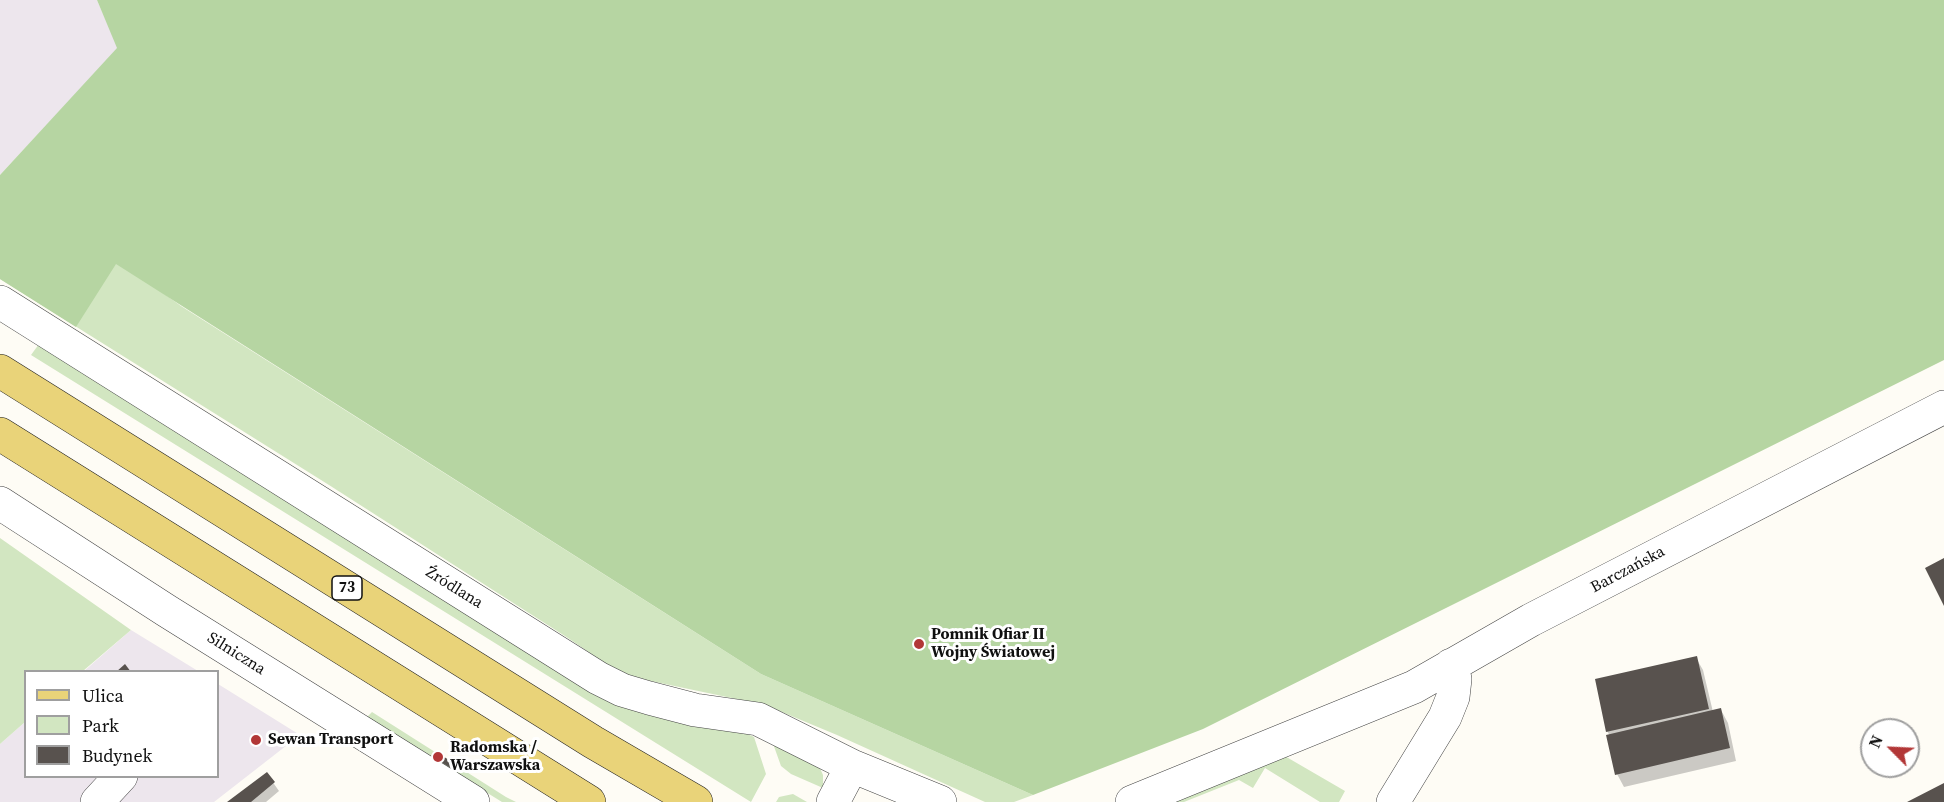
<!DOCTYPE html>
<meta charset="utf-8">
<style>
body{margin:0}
#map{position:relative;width:1944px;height:802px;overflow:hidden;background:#fefcf5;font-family:"Source Serif 4",serif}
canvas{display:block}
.legend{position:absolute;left:24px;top:670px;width:195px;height:108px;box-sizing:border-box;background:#fff;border:2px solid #9f9f9f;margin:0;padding:8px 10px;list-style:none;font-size:18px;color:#101010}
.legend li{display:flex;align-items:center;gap:12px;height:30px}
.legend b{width:30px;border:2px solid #9f9f9f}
.north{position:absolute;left:1860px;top:718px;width:60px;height:60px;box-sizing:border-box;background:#fff;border:2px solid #9f9f9f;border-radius:50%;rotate:294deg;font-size:16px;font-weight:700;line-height:24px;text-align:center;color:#101010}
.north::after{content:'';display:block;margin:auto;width:21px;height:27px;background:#b23737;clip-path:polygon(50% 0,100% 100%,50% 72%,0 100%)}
</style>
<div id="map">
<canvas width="1944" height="802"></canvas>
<ul class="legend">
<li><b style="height:8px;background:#e9d379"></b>Ulica</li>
<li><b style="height:16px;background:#d2e6c1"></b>Park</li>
<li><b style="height:16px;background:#58524e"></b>Budynek</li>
</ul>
<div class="north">N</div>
</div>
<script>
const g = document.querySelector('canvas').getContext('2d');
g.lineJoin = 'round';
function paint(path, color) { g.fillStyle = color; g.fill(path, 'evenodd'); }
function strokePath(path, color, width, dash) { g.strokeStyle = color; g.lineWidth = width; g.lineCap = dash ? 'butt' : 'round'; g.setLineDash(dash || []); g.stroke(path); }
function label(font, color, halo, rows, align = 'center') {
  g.font = font + ' "Source Serif 4",serif'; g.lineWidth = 6; g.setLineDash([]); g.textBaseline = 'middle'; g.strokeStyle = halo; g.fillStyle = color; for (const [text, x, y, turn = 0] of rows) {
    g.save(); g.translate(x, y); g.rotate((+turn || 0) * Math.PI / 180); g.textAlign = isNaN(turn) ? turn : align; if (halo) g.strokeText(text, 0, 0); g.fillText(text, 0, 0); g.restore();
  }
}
paint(new Path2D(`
 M0 0H97L118 48 0 175Z
 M131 630 198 671 83 672Z
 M218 684 300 735 214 802H0V744L25 722 26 776H218Z`), '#ede6ed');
paint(new Path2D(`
 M0 175 181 306 761 674 1033 795 1014 802H985L837 735 765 705 622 675 568 638 329 485 0 279Z
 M39 344 408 572 754 737 766 774 751 802 31 355Z
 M0 538 131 630 83 671 26 672 25 722 0 744Z
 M372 712 506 797 516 802H502L366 718Z
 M771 738 819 766 823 775V788L791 774 781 766Z
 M1283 755 1345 791 1339 802H1320L1265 768 1253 788 1239 780 1184 802H1167Z
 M793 794 807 802H776L779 797Z`), '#d2e6c1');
paint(new Path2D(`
 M97 0H1944V360L1203 729 1033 795 761 674 116 264 76 327 0 279V175L117 48Z`), '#b6d5a2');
paint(new Path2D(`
 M1696 658 1703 670 1713 712 1721 710 1728 723 1736 761 1624 787 1617 774 1610 736 1607 731Z
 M435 757 453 764 455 768 453 771 437 761Z
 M267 774 279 791 266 802H230Z`), '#0003');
paint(new Path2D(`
 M1944 558V606L1925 568Z
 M1697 656 1709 709 1606 732 1595 679Z
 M125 664 131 672H116Z
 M1721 708 1730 748 1615 775 1606 735Z
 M436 752 454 763 451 768 433 757Z
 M267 772 275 782 251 802H227Z
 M1944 783V802H1907Z`), '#58524e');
const minor = new Path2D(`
 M0 302 598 678 622 690 649 698 695 710 758 719 852 766 940 802
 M0 503 167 611 473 802
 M97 802 121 776
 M833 802 852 766
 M1132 802 1414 687 1531 620 1944 407
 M1393 802 1445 717 1453 697 1455 679 1451 665`);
const major = new Path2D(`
 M0 371 593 742 696 802
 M0 434 589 802`);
strokePath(minor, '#434343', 34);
strokePath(major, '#212121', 34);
strokePath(minor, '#fff', 33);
strokePath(major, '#e9d379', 33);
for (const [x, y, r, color] of [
 [919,644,6,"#b23737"],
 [256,740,6,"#b23737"],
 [438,757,6,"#b23737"]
]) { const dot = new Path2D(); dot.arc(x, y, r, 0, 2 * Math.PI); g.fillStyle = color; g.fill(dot); strokePath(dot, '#fff', 2); }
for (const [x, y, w] of [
 [347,588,30]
]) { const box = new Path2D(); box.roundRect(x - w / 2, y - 12, w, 24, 4.5); g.fillStyle = '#fff'; g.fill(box); strokePath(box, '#101010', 1.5); }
label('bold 15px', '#101010', null, [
 ["73",347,588]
]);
label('16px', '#101010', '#fff', [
 ["Barczańska",1628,570,-28],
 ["Źródlana",454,588,32],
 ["Silniczna",236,654,32]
]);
label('bold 16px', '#101010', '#fff', [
 ["Pomnik Ofiar II",931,635],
 ["Wojny Światowej",931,653],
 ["Sewan Transport",268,740],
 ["Radomska /",450,748],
 ["Warszawska",450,766]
], 'left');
</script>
